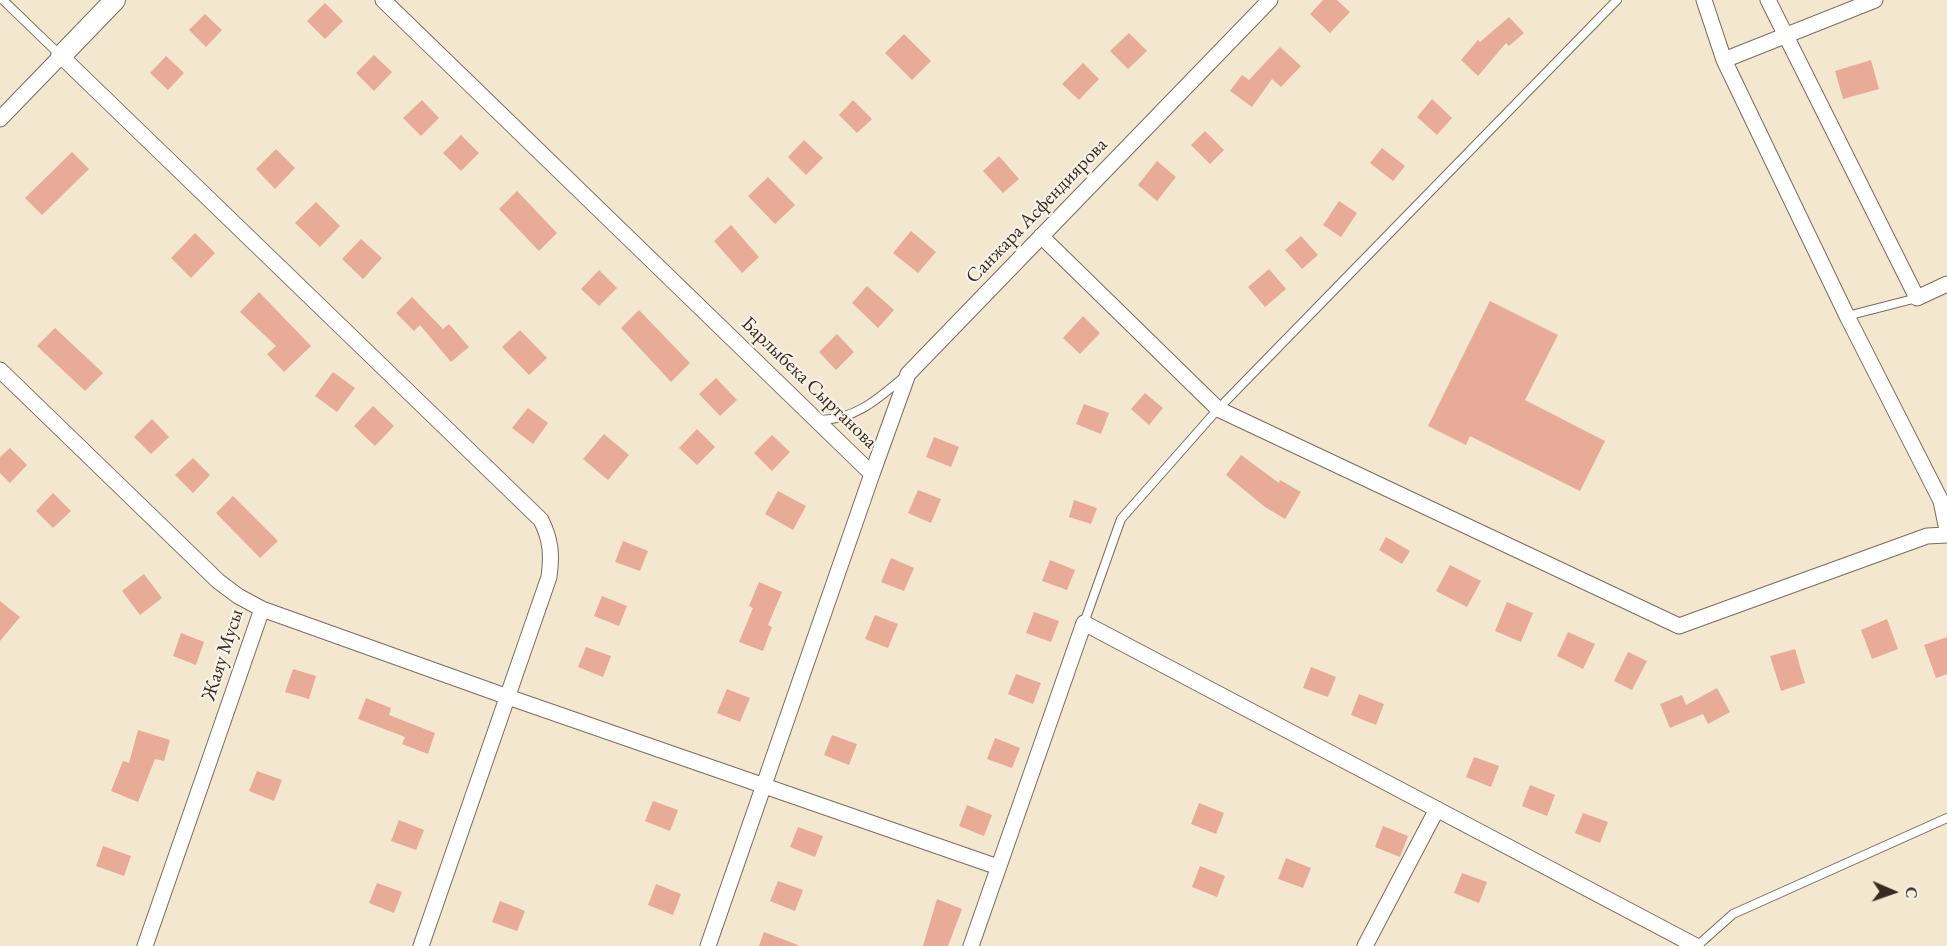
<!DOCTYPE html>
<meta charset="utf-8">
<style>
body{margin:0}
#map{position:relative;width:1947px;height:946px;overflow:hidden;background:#f3e7d0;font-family:"EB Garamond",serif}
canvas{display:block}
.north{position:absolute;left:1863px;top:862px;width:60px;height:60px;-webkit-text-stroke:4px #f7f3e8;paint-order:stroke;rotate:92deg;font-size:16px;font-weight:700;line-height:24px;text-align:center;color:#3b2a1e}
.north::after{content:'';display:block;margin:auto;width:21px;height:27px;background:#3b2a1e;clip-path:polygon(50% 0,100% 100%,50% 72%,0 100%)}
</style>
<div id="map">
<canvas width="1947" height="946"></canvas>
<div class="north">С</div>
</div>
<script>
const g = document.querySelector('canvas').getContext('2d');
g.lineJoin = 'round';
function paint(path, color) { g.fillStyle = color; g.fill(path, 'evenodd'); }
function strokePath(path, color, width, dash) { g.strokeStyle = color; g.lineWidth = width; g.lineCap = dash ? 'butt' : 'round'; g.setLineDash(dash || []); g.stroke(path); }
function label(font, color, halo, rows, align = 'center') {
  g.font = font + ' "EB Garamond",serif'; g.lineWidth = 4.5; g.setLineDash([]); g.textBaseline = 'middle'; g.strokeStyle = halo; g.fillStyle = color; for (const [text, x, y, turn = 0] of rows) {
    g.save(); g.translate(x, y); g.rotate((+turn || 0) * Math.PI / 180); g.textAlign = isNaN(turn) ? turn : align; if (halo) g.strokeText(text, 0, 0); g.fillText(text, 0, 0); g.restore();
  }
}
paint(new Path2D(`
 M1323 0H1337L1350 12 1330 33 1310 14Z
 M325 3 343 21 325 39 307 21Z
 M205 14 222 30 206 47 189 30Z
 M1509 17 1524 33 1509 46 1506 43 1478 76 1461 60 1478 40 1480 42Z
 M1129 33 1147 51 1128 69 1110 51Z
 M904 34 931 61 912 80 885 53Z
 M1280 47 1301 66 1281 87 1272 79 1252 107 1230 91 1242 75 1249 80Z
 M374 55 392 72 374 91 356 73Z
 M166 56 184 73 168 90 150 73Z
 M1871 60 1879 89 1843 99 1835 71Z
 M1083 63 1099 79 1079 100 1062 84Z
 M1432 99 1452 118 1437 135 1417 117Z
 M422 100 439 118 421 136 403 118Z
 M853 100 872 119 857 133 839 115Z
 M1205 131 1224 150 1210 164 1191 145Z
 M461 135 479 153 461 171 443 153Z
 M804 140 823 158 806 175 788 157Z
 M1382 148 1405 166 1393 181 1370 163Z
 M276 149 295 168 275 189 256 169Z
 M72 152 89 169 42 215 25 198Z
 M999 156 1019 179 1003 193 983 171Z
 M1157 161 1176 177 1157 201 1138 185Z
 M768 177 795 205 775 224 748 196Z
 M517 191 557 233 539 251 499 209Z
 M1339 201 1357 213 1341 237 1323 225Z
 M316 202 340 226 320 247 295 223Z
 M731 225 759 257 742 273 714 241Z
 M911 231 936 252 918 273 893 253Z
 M195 233 215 253 191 278 171 258Z
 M1301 236 1318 255 1302 269 1285 250Z
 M361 239 382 258 363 279 342 259Z
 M1269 269 1286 289 1265 307 1248 287Z
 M599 270 617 288 599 306 581 289Z
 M867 286 894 310 878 328 852 303Z
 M259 292 311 346 284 372 267 354 276 346 240 312Z
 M412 297 443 329 449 324 469 347 451 362 420 325 414 331 396 313Z
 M1490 301 1558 335 1525 400 1605 441 1580 491 1470 436 1466 445 1428 426Z
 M639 310 690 363 671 382 621 328Z
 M1083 316 1100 333 1080 354 1063 338Z
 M55 328 103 373 85 391 37 346Z
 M520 330 547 358 529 375 502 347Z
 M837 334 854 352 836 370 819 352Z
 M333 372 355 388 337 412 315 396Z
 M716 378 737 400 720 416 699 394Z
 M1145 393 1163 408 1149 425 1131 409Z
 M1084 404 1109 413 1101 434 1076 424Z
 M373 406 394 426 375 446 354 426Z
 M528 408 548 423 533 444 512 428Z
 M152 419 169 437 151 454 134 437Z
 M697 429 715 447 697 465 679 448Z
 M604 434 629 455 608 480 583 459Z
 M772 435 790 452 772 471 754 453Z
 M934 437 959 447 951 467 926 457Z
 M10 448 27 465 10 483 0 473V457Z
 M1241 455 1279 483 1280 480 1301 492 1285 519 1265 507 1226 475Z
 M193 458 210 475 193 493 175 475Z
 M918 490 941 499 931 523 908 513Z
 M778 491 806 506 793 530 765 514Z
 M53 493 71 511 53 528 36 511Z
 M233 496 278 541 260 558 216 513Z
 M1074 500 1097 508 1091 524 1069 517Z
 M1386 537 1410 551 1402 564 1379 550Z
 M623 541 648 551 640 571 615 562Z
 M891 558 914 568 904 591 881 582Z
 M1050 560 1075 570 1067 590 1042 581Z
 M1450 565 1481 581 1467 607 1436 591Z
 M144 574 162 598 140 615 122 591Z
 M759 582 782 592 768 625 772 627 763 651 739 642 753 608 749 606Z
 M602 596 627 606 619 626 594 616Z
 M0 601 20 617 0 641Z
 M1507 602 1533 613 1521 642 1495 631Z
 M1034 612 1059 621 1051 642 1026 633Z
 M875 615 898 624 888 648 865 639Z
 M1887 619 1898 649 1872 659 1861 630Z
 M1568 632 1595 644 1583 669 1557 656Z
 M181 633 204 642 196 665 173 656Z
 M1947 637V674L1936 678 1924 645Z
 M586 647 611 656 603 677 578 667Z
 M1795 649 1805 683 1781 691 1770 656Z
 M1628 652 1647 661 1632 690 1614 681Z
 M1311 667 1336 677 1328 697 1303 688Z
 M293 669 316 676 309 699 285 692Z
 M1016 674 1041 683 1033 704 1008 694Z
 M1717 688 1730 712 1708 724 1703 714 1670 728 1660 704 1682 695 1686 705Z
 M727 689 750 698 740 722 717 713Z
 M1359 694 1384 704 1376 725 1351 715Z
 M366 698 391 708 389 715 435 733 428 754 402 744 405 737 358 719Z
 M138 730 170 740 164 761 155 759 138 802 111 791 123 761 129 763Z
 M832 735 857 744 849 765 824 755Z
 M995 738 1020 748 1012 768 987 759Z
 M1474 757 1499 766 1491 787 1466 777Z
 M257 771 282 780 274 801 249 791Z
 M1530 785 1555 795 1547 816 1522 806Z
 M653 801 678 810 670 831 645 821Z
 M1199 803 1224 813 1216 834 1191 824Z
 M967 805 992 815 984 836 959 826Z
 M1583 813 1608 822 1600 843 1575 833Z
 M399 820 424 830 416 850 391 841Z
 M1383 826 1408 836 1400 857 1375 847Z
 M798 827 823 836 815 857 790 847Z
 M103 846 131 856 124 876 96 866Z
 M1286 858 1311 868 1303 888 1278 879Z
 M1200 866 1225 876 1217 897 1192 887Z
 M1462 873 1487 882 1479 903 1454 893Z
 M778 881 803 890 795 911 770 901Z
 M377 883 402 892 394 913 369 903Z
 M656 884 681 894 673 915 648 905Z
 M937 899 962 909 948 946H923Z
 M500 901 525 911 517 931 492 922Z
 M764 932 798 945 797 946H759Z`), '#e8ab97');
const service = new Path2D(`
 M3 0 60 55
 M1847 316 1917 298
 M819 420C855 420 878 399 904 377
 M1084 623 1121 519 1218 409 1617 0
 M1697 946 1733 914 1947 818`);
const minor = new Path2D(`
 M383 0 872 474 708 946
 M1704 0 1724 60 1847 316 1941 501 1947 530
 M1768 0 1917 298 1947 284
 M1724 60 1875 0
 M0 119 61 56 541 520C551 540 552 555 549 577L421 946
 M1041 236 1218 409 1679 626 1927 536 1947 535
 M0 370 218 581 238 596 262 609 145 946
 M872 474 908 374 1270 0
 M262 609 508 697 998 867
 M971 946 1084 623 1696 946
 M1365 946 1437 809`);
const tertiary = new Path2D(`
 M61 56 115 0`);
strokePath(service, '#7b6c5c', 10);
strokePath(minor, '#7b6c5c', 17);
strokePath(tertiary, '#7b6c5c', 22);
strokePath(service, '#fff', 8);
strokePath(minor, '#fff', 15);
strokePath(tertiary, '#fff', 20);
label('20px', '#3b2a1e', '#f7f3e8', [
 ["Санжара Асфендиярова",1037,211,-46],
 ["Барлыбека Сыртанова",809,383,44],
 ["Жаяу Мусы",223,655,-72]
]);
</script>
